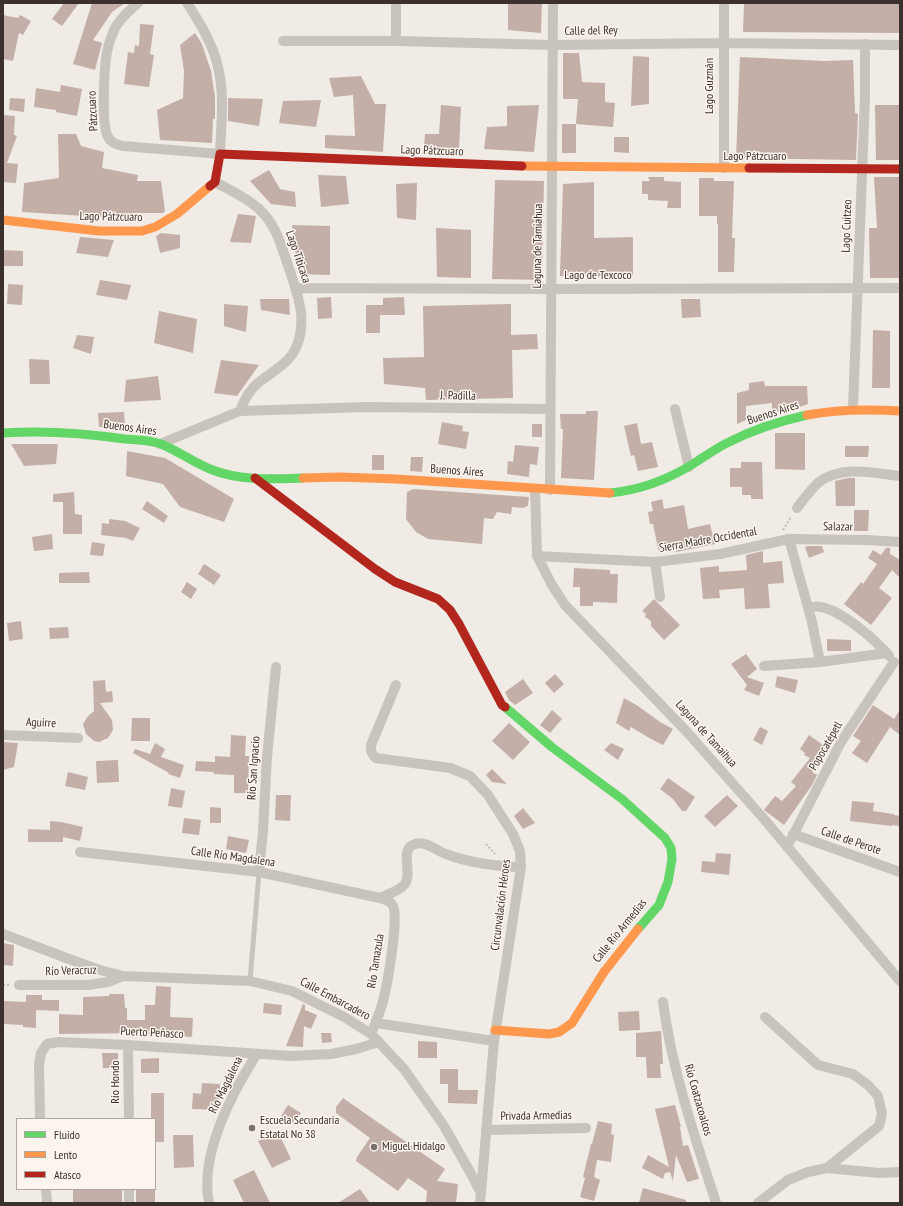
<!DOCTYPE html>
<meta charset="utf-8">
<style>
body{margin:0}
#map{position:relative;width:903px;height:1206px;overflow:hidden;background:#f0ebe5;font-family:"PT Sans Narrow",sans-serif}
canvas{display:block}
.frame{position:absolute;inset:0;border:4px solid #3b302b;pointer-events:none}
.legend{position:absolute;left:16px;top:1118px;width:140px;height:72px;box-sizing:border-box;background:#fbf5ee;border:1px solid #aea6a0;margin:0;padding:5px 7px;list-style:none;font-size:12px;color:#3b302b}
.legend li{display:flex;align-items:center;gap:8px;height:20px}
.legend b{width:20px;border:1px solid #aea6a0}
</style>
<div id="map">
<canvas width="903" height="1206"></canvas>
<div class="frame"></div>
<ul class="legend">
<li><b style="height:5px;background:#63d668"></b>Fluido</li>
<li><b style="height:5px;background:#ff974d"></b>Lento</li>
<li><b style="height:5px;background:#b3261e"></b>Atasco</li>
</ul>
</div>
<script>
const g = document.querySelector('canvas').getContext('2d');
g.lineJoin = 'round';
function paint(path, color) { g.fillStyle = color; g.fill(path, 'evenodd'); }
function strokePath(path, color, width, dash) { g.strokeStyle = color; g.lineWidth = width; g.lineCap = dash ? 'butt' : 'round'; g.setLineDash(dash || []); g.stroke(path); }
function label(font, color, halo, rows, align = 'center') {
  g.font = font + ' "PT Sans Narrow",sans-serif'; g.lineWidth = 3; g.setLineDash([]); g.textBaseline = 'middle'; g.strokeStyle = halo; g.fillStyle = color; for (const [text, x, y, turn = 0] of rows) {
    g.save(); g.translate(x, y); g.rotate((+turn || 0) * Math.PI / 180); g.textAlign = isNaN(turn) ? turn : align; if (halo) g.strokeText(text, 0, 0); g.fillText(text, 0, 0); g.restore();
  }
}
paint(new Path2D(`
 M64 3H79L62 26 52 19Z
 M92 3H125L112 12 93 40 102 43 95 70 73 64Z
 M508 3H542L541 33 508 30Z
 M744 3H900V33L743 32Z
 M3 15 18 18 20 15 31 21 23 35 19 33 13 61 3 59Z
 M140 24 154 25 150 54 154 55 149 87 124 84 128 52 134 53 135 45 139 46Z
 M195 33 202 44 211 71 215 97V119H213L212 143 160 140 157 110 183 98 184 71 180 45Z
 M563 53H579L582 82 605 83V102L615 103 613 127 576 124 578 99H563Z
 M633 56 649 57V104L631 106Z
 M740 57 824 61 853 60 855 113 858 114 856 160 736 158Z
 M361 76 375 104H386L383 152 325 148V135L355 136 353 95 334 97 329 78Z
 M61 85 82 89 77 116 56 112V110L34 107 36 88 60 92Z
 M10 98 25 99 24 112 9 110Z
 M228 98 263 99 259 126 228 121Z
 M321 100 316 127 279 123 283 101Z
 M441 105 461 107 459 149 424 147 425 134H439Z
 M539 105 534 152 484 149 487 127 507 126V106Z
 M875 105H900V160H876Z
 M3 115 15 116 14 135 17 136 7 163 18 164 16 183 3 182Z
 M562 124H576V153H562Z
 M58 134H76L81 146 104 152 102 168 138 175 137 181H161L165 211 163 213H133L132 219 22 212 24 183 59 178Z
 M614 137H629V153L614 152Z
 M269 170 280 189 295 192 296 207 271 204 250 181Z
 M318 175 346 176 349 204 321 207Z
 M648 177H664V181L681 182V208H667L668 201 648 200V194H642V181H650Z
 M874 177H900V278H870L869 228H877Z
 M699 178H714V181H734L732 238H735L734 272H718V224H717V216H699Z
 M495 180 544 181 542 280 492 279Z
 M594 182V238L633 237V277L560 276 563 184Z
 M417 183 416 220 397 218 396 184Z
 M238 214 256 216 251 243 230 242Z
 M292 225 330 226V275L298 274Z
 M436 228 471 230V278L437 277Z
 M161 233 180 235V248L160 253 156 236Z
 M80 237 114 240 108 257 76 253Z
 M3 250 23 251V266H3Z
 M100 280 131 285 127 300 96 295Z
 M8 284 23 285 22 305 7 304Z
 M331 297 332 318 318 319 317 298Z
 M404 297 405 315H380V333H366V305H383V298Z
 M260 299H289L290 315 261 310Z
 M681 299H700L701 317 682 318Z
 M224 304 248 306 246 332 224 326Z
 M511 304V335L537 334 538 349 512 350 513 398 426 400 425 388 384 384 383 358 424 357 423 306Z
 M159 311 197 319 193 353 154 343Z
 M873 330 890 331V388H872Z
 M77 335 94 337 91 354 73 348Z
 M29 359 49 360 50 384H30Z
 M221 360 259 365 237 396 214 393Z
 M158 376 161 400 124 402 126 380Z
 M764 381 765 386H807L808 404 785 412 772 411V403L746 406V420L737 424V393L749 390V383Z
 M586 411H598L594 480 561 478 563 429H561L560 414H586Z
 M124 412 125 427 110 428 99 427 98 413Z
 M442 422 463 426 462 431 469 432 466 449 438 444Z
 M637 423 641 444 652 442 658 467 638 471 634 455 631 456 624 426Z
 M532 424H542V437H532Z
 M775 433H805V470L775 469Z
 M11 444H58L56 464 24 466Z
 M515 445 539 447 537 465 530 464 529 477 507 474 508 461 513 462Z
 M845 446H869L868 457H845Z
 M127 451 165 458 234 499 224 522 180 507 163 484 126 476Z
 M372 455H384V470H372Z
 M411 457H423L422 472 410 471Z
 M741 462H762L763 499H751V495H742V487H730V468H741Z
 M848 478H855V506H836L835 481Z
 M413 489 529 497 528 506 523 508 512 507 511 514 497 512 493 519 484 518 482 544 428 539 416 532 406 519 407 492Z
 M74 492 75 514 82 515V534H63V502H53V494Z
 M662 499 664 509 684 505 688 529 710 524 715 544 676 552V550L659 553 653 524H650L648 512 653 511 651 502Z
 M147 501 168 516 164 523 142 509Z
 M854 510H869L868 531H854Z
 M109 519 125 521 140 528 133 541 126 538 101 535 102 523 109 524Z
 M52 534 53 549 34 551 32 537Z
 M92 542 105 544 103 556 90 555Z
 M808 546H822L824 552 809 558 805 547Z
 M886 548H890V554L900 560V578L892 570 879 588 892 598 871 625 844 604 861 582 863 584 877 564 868 558 873 550 881 555Z
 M763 551V563L782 561 784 583 768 584 770 608 745 609 744 588 719 590 720 598 703 599 700 568 719 566V572L747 570 746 555Z
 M204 564 221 575 214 585 198 574Z
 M574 568 610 570V574H618L617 603 593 602V606H580V587H573Z
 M89 572 90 583H59V573Z
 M187 582 197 589 191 599 181 592Z
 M654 599 680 625 664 640 651 626V621L645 617 646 614 642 611Z
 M21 621 23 639 9 641 7 623Z
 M68 627 69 638 50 639 49 628Z
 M827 639 851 640V651H827Z
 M746 654 757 669 747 677 764 683 759 696 744 690 747 685 731 664Z
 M555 674 564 684 554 693 545 683Z
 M777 676 798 680 795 693 775 687Z
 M523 679 533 693 515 705 509 700 505 692Z
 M105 680 106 692 112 691 113 702 100 703 112 720 113 730 108 738 99 742 94 741 86 734 83 724 88 716 94 711 93 681Z
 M624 698 638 706 660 722 673 729 663 745 651 739 631 727 629 731 616 723Z
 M873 705 894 719 900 710V735L890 727 867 763 852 753 861 741 853 736Z
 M552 710 562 719 550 733 540 725Z
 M132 718H150V741H131Z
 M509 723 530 742 513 760 492 741Z
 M760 727 768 731 762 745 753 740Z
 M231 735 246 736 245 756H249L248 793H234V775L214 774V772L195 771 196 761 215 762V756L230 757Z
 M809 735 830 750 812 772 817 775 812 785 784 825 764 810 775 796 782 801 796 786 791 782 810 758 804 755 805 753 800 749Z
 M3 742 18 743 14 767 3 770Z
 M155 743 165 749 161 757 184 765 180 778 168 774 169 773 133 753 135 749 150 754Z
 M611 743 624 749 618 760 604 750Z
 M118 760 119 782 97 783 96 761Z
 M492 769 507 784 492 782 486 775Z
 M68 772 88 777 85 790 65 786Z
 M668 778 695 797 686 811H682L673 799 660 789Z
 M171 788 185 791 182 808 168 806Z
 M276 795H291L290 821 275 820Z
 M727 795 738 806 715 827 704 816Z
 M852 801 874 803 873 811 894 814V815L900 816 899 826 893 825 892 826 850 821Z
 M210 807 221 808V823H210Z
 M523 808 535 823 523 829 514 816Z
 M184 818 201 820 199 835 182 833Z
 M50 821 61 822 83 827 80 841 63 837V842H28V829L50 830Z
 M228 836 249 840 246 853 226 849Z
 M716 853 731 854 729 875 701 872 702 861 715 862Z
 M3 943 14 945 13 966 3 965Z
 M156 986 171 987 170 1017 193 1018 192 1037 141 1034V1033L59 1034V1014L83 1015V997L109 996V994H124L125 1008H127V1020H145V1005H155Z
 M26 995H42V1000H59V1011L36 1010V1028L23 1027V1025L3 1024V1001L26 1002Z
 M264 1003 282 1005 281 1015 263 1013Z
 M303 1004 305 1005V1010L317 1015 311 1029 304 1026 303 1047 286 1046Z
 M639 1011 640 1030 619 1031 618 1012Z
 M661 1031 663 1064H660L661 1078H647L646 1057H636V1033Z
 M321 1033H331L332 1042 322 1043Z
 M418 1041 437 1042V1058H418Z
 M102 1053H118V1068H103Z
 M159 1058V1073H141V1059Z
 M440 1069H458V1090H478L477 1104 448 1103V1084H440Z
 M202 1083 220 1084 219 1110 192 1109 193 1093 201 1094Z
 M151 1093H164V1142H155V1119H151Z
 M343 1098 445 1169 437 1181 458 1184 456 1203H426L427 1191 408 1178 398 1191 356 1161 357 1157 370 1138 336 1113V1107Z
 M288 1105 301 1113 294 1124 281 1116Z
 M675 1105 681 1127H680L683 1146 688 1145 699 1179 687 1182 676 1155 673 1181 670 1172 665 1173 663 1179 642 1168 648 1155 669 1167 655 1109Z
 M598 1121 612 1124 611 1134 614 1135 611 1162 597 1160 594 1177 600 1180 594 1201 580 1197 585 1178 583 1177 591 1144H592Z
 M278 1132 291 1159 272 1168 258 1141Z
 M173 1135H193L194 1167 174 1168Z
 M254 1170 270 1203H244L233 1180Z
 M643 1188 686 1200V1203H639Z
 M73 1189H122V1203H73Z
 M136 1189H155V1203H136Z
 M360 1189 370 1203H338Z`), '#c3afa7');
strokePath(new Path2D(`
 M783 530 791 517
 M486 844 495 854
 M3 985H10`), '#c2bbb6', 2, [2, 2]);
strokePath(new Path2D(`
 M250 981 259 872`), '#c9c3be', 5);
strokePath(new Path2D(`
 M138 3C129 11 119 19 114 30 112 36 109 42 108 48 104 62 101 125 108 137 111 143 117 145 123 146L220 154C221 125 225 95 218 67 213 44 200 23 187 3
 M724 3V168
 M283 41H396L553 45 723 43 900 45
 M396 41V3
 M215 182C230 190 246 197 259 209 277 225 282 249 290 271 294 284 299 298 301 312 302 322 301 336 297 345 291 363 271 372 258 383 249 390 244 400 240 411L366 407 550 409
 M295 288 551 289 900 288
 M853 408 865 96V44
 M675 409 689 467
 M160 444 240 411
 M535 489 537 556 552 585 565 605 687 732 764 819 900 981
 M550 490 553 3
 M797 508C804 499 811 489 819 482 842 465 874 473 900 476
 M789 539 812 622 820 662
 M537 556 655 562 720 554 789 539 867 540 900 542
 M655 562 660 597
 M808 608C812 607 817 606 821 607 842 611 876 640 889 656
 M764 666 820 662 887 653
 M396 685 371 745C371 751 371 754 376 758L450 768 470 776 488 795 513 834 520 851 521 867 494 1041 480 1203
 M3 735 78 738
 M793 834 900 872
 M787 847 841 742 894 662
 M80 852 259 872 380 898C385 900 391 901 393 906 399 919 387 988 382 1005 379 1015 375 1024 371 1034
 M259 872 263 831 267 757 276 667
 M380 898C388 894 399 891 404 885 414 874 398 849 415 844 425 840 437 851 446 854 466 862 499 867 521 867
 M3 934 69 959 100 970 123 976 250 981 292 991 346 1018 371 1034 404 1069 444 1126 470 1172 481 1193
 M19 985H88L108 982 123 976
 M663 1002C672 1071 695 1137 716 1203
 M765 1017 818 1065 853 1074 868 1085 878 1096 882 1114 879 1126 827 1168
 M376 1023 494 1041
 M128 1045 129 1119
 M40 1119 39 1064 41 1053 47 1044 59 1042 128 1045 291 1056 331 1054 356 1049 379 1042
 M486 1130 586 1128
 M46 1189 47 1203
 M129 1189V1203
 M209 1203C199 1155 231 1095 256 1055
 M758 1203 788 1180 808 1172 827 1168 879 1173 900 1172`), '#c9c3be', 10);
strokePath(new Path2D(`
 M3 433C44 430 84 433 125 439 136 440 150 440 161 444 178 451 193 462 210 469 239 481 272 479 303 478
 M610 493C641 490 667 480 693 464 704 457 715 449 727 443 752 430 780 421 807 415
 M505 707 553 748 622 799 665 838 671 848 672 859 668 882 659 905 638 929`), '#63d668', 9);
strokePath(new Path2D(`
 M522 166 749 168
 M3 220 99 231H142L155 227 177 214 210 186
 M807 415C839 409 868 409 900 411
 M303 478 339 477 396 479 610 493
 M495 1030 549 1034 559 1032 572 1023 604 972 638 929`), '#ff974d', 9);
strokePath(new Path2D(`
 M749 168 900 169
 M210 186 215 182 220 154 522 166
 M255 478 375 569 395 582 438 599 450 610 459 624 502 705 505 707`), '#b3261e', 9);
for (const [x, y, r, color] of [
 [252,1128,4,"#7a716c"],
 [374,1147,4,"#7a716c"]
]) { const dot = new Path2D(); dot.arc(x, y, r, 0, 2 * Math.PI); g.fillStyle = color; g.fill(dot); strokePath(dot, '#fbf5ee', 1.5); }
label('12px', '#3b302b', '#fbf5ee', [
 ["Calle del Rey",591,31,-1],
 ["Lago Guzmán",710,86,-90],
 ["Pátzcuaro",93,111,-93],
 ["Lago Pátzcuaro",432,151,2],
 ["Lago Pátzcuaro",755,157],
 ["Lago Pátzcuaro",111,217,1],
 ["Lago Cuitzeo",847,226,-88],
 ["Laguna de Tamiahua",538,246,-89],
 ["Lago Titicaca",298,257,71],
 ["Lago de Texcoco",598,276],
 ["J. Padilla",458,396,1],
 ["Buenos Aires",773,413,-18],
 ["Buenos Aires",130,428,8],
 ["Buenos Aires",457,471,4],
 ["Salazar",838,527,1],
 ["Sierra Madre Occidental",708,540,-10],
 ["Aguirre",41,723,3],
 ["Laguna de Tamaihua",706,734,48],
 ["Popocatépetl",826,746,-60],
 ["Río San Ignacio",254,768,-86],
 ["Calle de Perote",851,841,19],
 ["Calle Río Magdalena",233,857,8],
 ["Circunvalación Héroes",501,905,-83],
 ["Calle Río Armedias",620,931,-51],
 ["Río Tamazula",376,961,-81],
 ["Río Veracruz",71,971,-2],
 ["Calle Embarcadero",335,999,28],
 ["Puerto Peñasco",152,1033,3],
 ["Río Hondo",116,1082,-90],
 ["Río Magdalena",226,1085,-64],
 ["Río Coatzacoalcos",698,1100,74],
 ["Privada Armedias",536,1116,-1]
]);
label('12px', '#3b302b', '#fbf5ee', [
 ["Escuela Secundaria",260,1121],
 ["Estatal No 38",260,1135],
 ["Miguel Hidalgo",382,1147]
], 'left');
</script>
